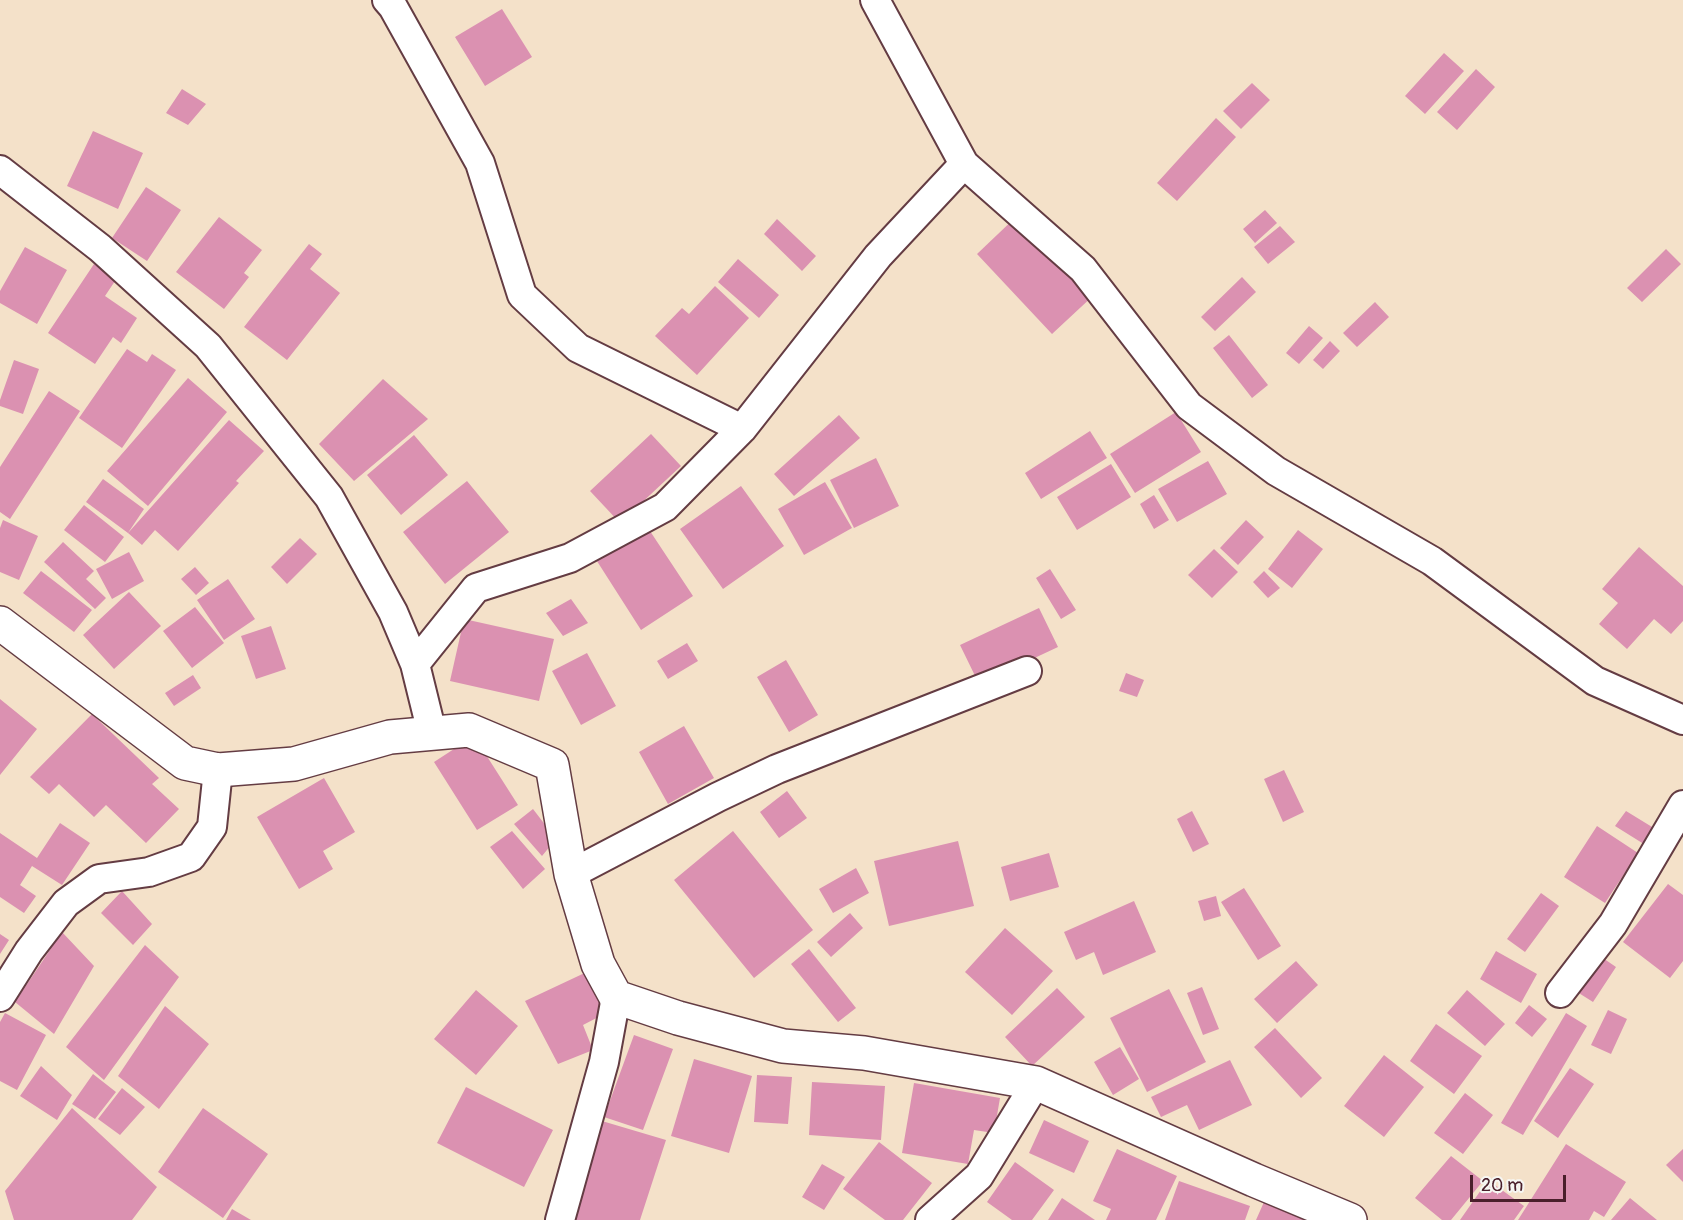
<!DOCTYPE html>
<style>
body{margin:0}
#map{position:relative;width:1683px;height:1220px;overflow:hidden;background:#f4e1c9;font-family:Pangolin,sans-serif}
canvas{display:block}
.scale{position:absolute;left:1470px;top:1175px;width:96px;height:27px;box-sizing:border-box;border:3px solid #4a1f2b;border-top:0;padding-left:8px;font-size:18px;line-height:21px;white-space:nowrap;color:#4a1f2b;-webkit-text-stroke:4px #f6f6f2;paint-order:stroke}
</style>
<div id="map">
<canvas width="1683" height="1220"></canvas>
<div class="scale">20 m</div>
</div>
<script>
const g = document.querySelector('canvas').getContext('2d');
g.lineJoin = 'round';
function paint(path, color) { g.fillStyle = color; g.fill(path, 'evenodd'); }
function strokePath(path, color, width, dash) { g.strokeStyle = color; g.lineWidth = width; g.lineCap = dash ? 'butt' : 'round'; g.setLineDash(dash || []); g.stroke(path); }
paint(new Path2D(`
 M502 9 532 57 485 86 455 37Z
 M1444 53 1464 71 1425 114 1405 96Z
 M1476 69 1495 87 1457 130 1437 112Z
 M1252 83 1270 100 1241 129 1223 111Z
 M182 89 206 104 188 125 166 113Z
 M1216 118 1236 137 1177 201 1157 183Z
 M93 131 143 153 118 209 67 186Z
 M146 187 181 210 147 261 112 238Z
 M1265 210 1277 223 1255 243 1243 229Z
 M1019 214 1095 294 1052 334 977 254Z
 M219 217 262 250 244 273 249 277 224 309 176 272Z
 M777 219 816 256 802 271 764 234Z
 M1280 226 1295 242 1268 264 1254 247Z
 M309 244 322 254 310 269 340 293 287 360 244 327Z
 M25 247 67 270 37 324 0 303V291Z
 M1666 249 1681 264 1642 302 1627 288Z
 M738 259 779 295 759 318 718 282Z
 M94 264 117 278 105 296 137 318 121 343 113 337 95 364 48 333Z
 M1242 277 1256 292 1215 331 1201 317Z
 M715 286 749 318 697 375 655 336 682 308 689 314Z
 M1375 302 1389 317 1357 347 1343 333Z
 M1309 326 1323 338 1299 364 1286 353Z
 M1229 335 1268 385 1252 398 1213 348Z
 M1330 341 1340 351 1323 369 1313 360Z
 M127 349 147 362 152 354 176 370 122 448 79 418Z
 M14 360 39 369 23 414 0 406V400Z
 M188 378 227 412 148 506 107 471Z
 M383 379 428 419 354 481 319 444Z
 M49 391 80 411 10 519 0 512V467Z
 M1176 412 1201 452 1135 493 1110 454Z
 M839 415 860 438 794 496 774 474Z
 M229 420 264 451 236 481 239 483 178 551 155 530 142 545 128 533Z
 M1090 431 1107 458 1041 499 1025 473Z
 M651 434 681 466 620 523 590 491Z
 M414 435 448 475 401 515 367 475Z
 M876 458 899 506 854 528 830 480Z
 M1208 461 1227 494 1177 522 1158 489Z
 M1111 464 1131 497 1077 530 1057 497Z
 M103 479 144 509 128 533 86 502Z
 M467 481 509 532 445 584 403 532Z
 M825 482 852 528 804 555 778 509Z
 M741 486 784 546 723 589 680 529Z
 M1154 495 1169 520 1154 529 1140 504Z
 M84 505 124 537 105 562 64 530Z
 M3 520 38 536 19 580 0 572V528Z
 M1246 520 1264 537 1238 565 1220 548Z
 M646 525 693 596 641 630 595 558Z
 M1298 530 1323 549 1292 588 1268 569Z
 M300 538 317 554 287 584 271 567Z
 M63 542 94 571 86 579 106 598 95 609 44 562Z
 M1639 547 1683 586V621L1671 634 1654 619 1627 649 1599 624 1618 603 1602 589Z
 M1214 549 1238 572 1212 598 1188 575Z
 M129 552 144 581 112 599 96 569Z
 M195 567 209 583 196 595 181 579Z
 M1050 569 1076 610 1061 619 1036 578Z
 M41 571 92 610 74 632 23 593Z
 M1264 571 1280 588 1268 598 1253 582Z
 M228 579 255 619 224 640 197 600Z
 M129 592 161 626 114 669 83 635Z
 M571 599 588 623 563 636 546 613Z
 M195 607 224 643 192 668 163 631Z
 M1039 608 1058 647 979 684 960 645Z
 M464 619 554 639 539 701 450 681Z
 M271 626 286 669 256 679 241 636Z
 M687 643 698 661 668 679 657 661Z
 M587 653 616 706 581 725 552 671Z
 M786 660 818 715 789 732 757 677Z
 M1126 673 1144 680 1137 697 1119 691Z
 M193 675 201 688 174 706 165 693Z
 M0 699 37 729 0 775Z
 M92 714 159 778 152 784 179 809 146 843 106 805 94 817 59 784 49 794 30 777Z
 M684 726 714 778 668 804 639 752Z
 M474 736 518 805 477 830 434 762Z
 M1284 770 1304 812 1283 822 1264 779Z
 M324 778 355 832 323 851 333 869 299 889 257 817Z
 M787 791 807 818 779 838 760 812Z
 M533 809 556 839 542 856 514 824Z
 M1192 811 1209 844 1193 852 1177 819Z
 M1626 811 1657 830 1647 846 1615 826Z
 M60 823 90 843 62 885 32 866 20 885 36 896 24 913 0 897V833L37 858Z
 M1597 826 1638 853 1605 903 1564 877Z
 M512 831 545 869 523 889 490 847Z
 M733 831 813 930 754 978 674 880Z
 M958 841 974 906 889 926 874 861Z
 M1049 853 1059 887 1010 901 1001 867Z
 M856 868 869 893 833 913 819 889Z
 M1668 884 1683 895V961L1670 978 1623 942Z
 M1244 888 1281 946 1258 960 1221 902Z
 M122 891 152 924 133 945 101 913Z
 M1541 893 1559 906 1525 952 1507 939Z
 M1216 896 1221 916 1204 921 1198 901Z
 M1134 901 1156 952 1103 975 1094 952 1076 960 1064 932Z
 M850 913 863 928 831 957 817 942Z
 M1005 928 1053 971 1012 1015 965 972Z
 M62 932 94 966 54 1034 15 1002Z
 M0 934 9 940 0 954Z
 M145 945 179 977 104 1080 66 1047Z
 M809 949 856 1008 838 1022 791 964Z
 M1496 951 1537 974 1521 1003 1480 979Z
 M1597 954 1616 967 1593 1002 1574 990Z
 M1296 961 1318 985 1277 1023 1254 999Z
 M591 970 608 1012 583 1025 593 1050 558 1064 525 1001Z
 M1202 987 1219 1029 1203 1035 1187 993Z
 M1057 988 1085 1017 1032 1066 1005 1037Z
 M1169 989 1206 1062 1147 1092 1110 1018Z
 M476 990 518 1026 476 1075 434 1039Z
 M1467 990 1505 1024 1485 1046 1447 1013Z
 M1529 1005 1547 1019 1532 1037 1515 1023Z
 M165 1006 209 1044 159 1109 118 1076Z
 M1608 1010 1627 1019 1611 1054 1591 1045Z
 M5 1013 46 1035 17 1090 0 1081V1022Z
 M1566 1013 1587 1026 1523 1135 1501 1123Z
 M1436 1024 1482 1056 1454 1094 1410 1061Z
 M1275 1028 1322 1078 1301 1098 1254 1047Z
 M634 1035 673 1049 643 1130 604 1117Z
 M1120 1047 1139 1079 1113 1095 1094 1062Z
 M1384 1055 1424 1087 1384 1137 1344 1106Z
 M694 1059 752 1076 729 1153 671 1136Z
 M1230 1060 1252 1105 1199 1130 1187 1105 1161 1117 1151 1097Z
 M41 1066 72 1095 57 1120 20 1096Z
 M1570 1068 1594 1084 1558 1138 1534 1121Z
 M93 1074 116 1092 95 1119 72 1104Z
 M757 1075 792 1077 788 1124 754 1122Z
 M812 1082 885 1086 881 1140 809 1135Z
 M914 1083 1000 1098 994 1133 974 1130 968 1164 902 1153Z
 M466 1087 553 1130 524 1187 437 1143Z
 M122 1088 145 1107 120 1135 98 1119Z
 M1465 1093 1493 1115 1463 1154 1434 1133Z
 M72 1108 157 1187 132 1220H14L5 1191Z
 M203 1108 268 1154 223 1218 158 1172Z
 M1044 1120 1089 1141 1074 1173 1029 1153Z
 M602 1121 666 1140 640 1220H573Z
 M879 1142 932 1183 903 1220H885L843 1189Z
 M1566 1144 1626 1182 1604 1217 1594 1211 1589 1220H1518Z
 M1117 1149 1177 1176 1156 1220H1106L1111 1209 1093 1201Z
 M1683 1149V1182L1666 1165Z
 M1451 1156 1483 1181 1451 1220H1442L1415 1198Z
 M1015 1162 1054 1190 1032 1220H1012L987 1202Z
 M822 1164 845 1177 824 1210 802 1197Z
 M1488 1180 1524 1206 1514 1220H1460Z
 M1179 1181 1250 1206 1245 1220H1165Z
 M1062 1198 1095 1220H1048Z
 M1630 1198 1657 1220H1611Z
 M1264 1202 1307 1220H1256Z
 M232 1209 251 1220H226Z`), '#db91b1');
const street = new Path2D(`
 M387 0 393 7 480 163 522 295 578 348 742 429
 M875 0 964 164 1083 269 1189 406 1276 471 1432 561 1595 681 1683 720
 M0 170 100 248 208 346 329 497 393 612 415 664 432 733
 M415 664 476 588 570 558 665 507 742 429 878 256 964 164
 M571 874 718 797 777 769 1027 671
 M1560 993 1613 924 1683 805
 M0 997 29 951 66 903 99 879 149 872 191 857 212 827 218 770
 M560 1220 604 1062 616 997
 M930 1220 979 1176 1036 1083`);
const secondary = new Path2D(`
 M0 623 185 763 218 770 294 764 390 737 469 730 552 765 571 874 598 964 616 997 678 1018 783 1046 864 1053 1036 1083 1254 1180 1350 1220`);
strokePath(street, '#643c43', 32);
strokePath(secondary, '#643c43', 36);
strokePath(street, '#fff', 28);
strokePath(secondary, '#fff', 33);
</script>
